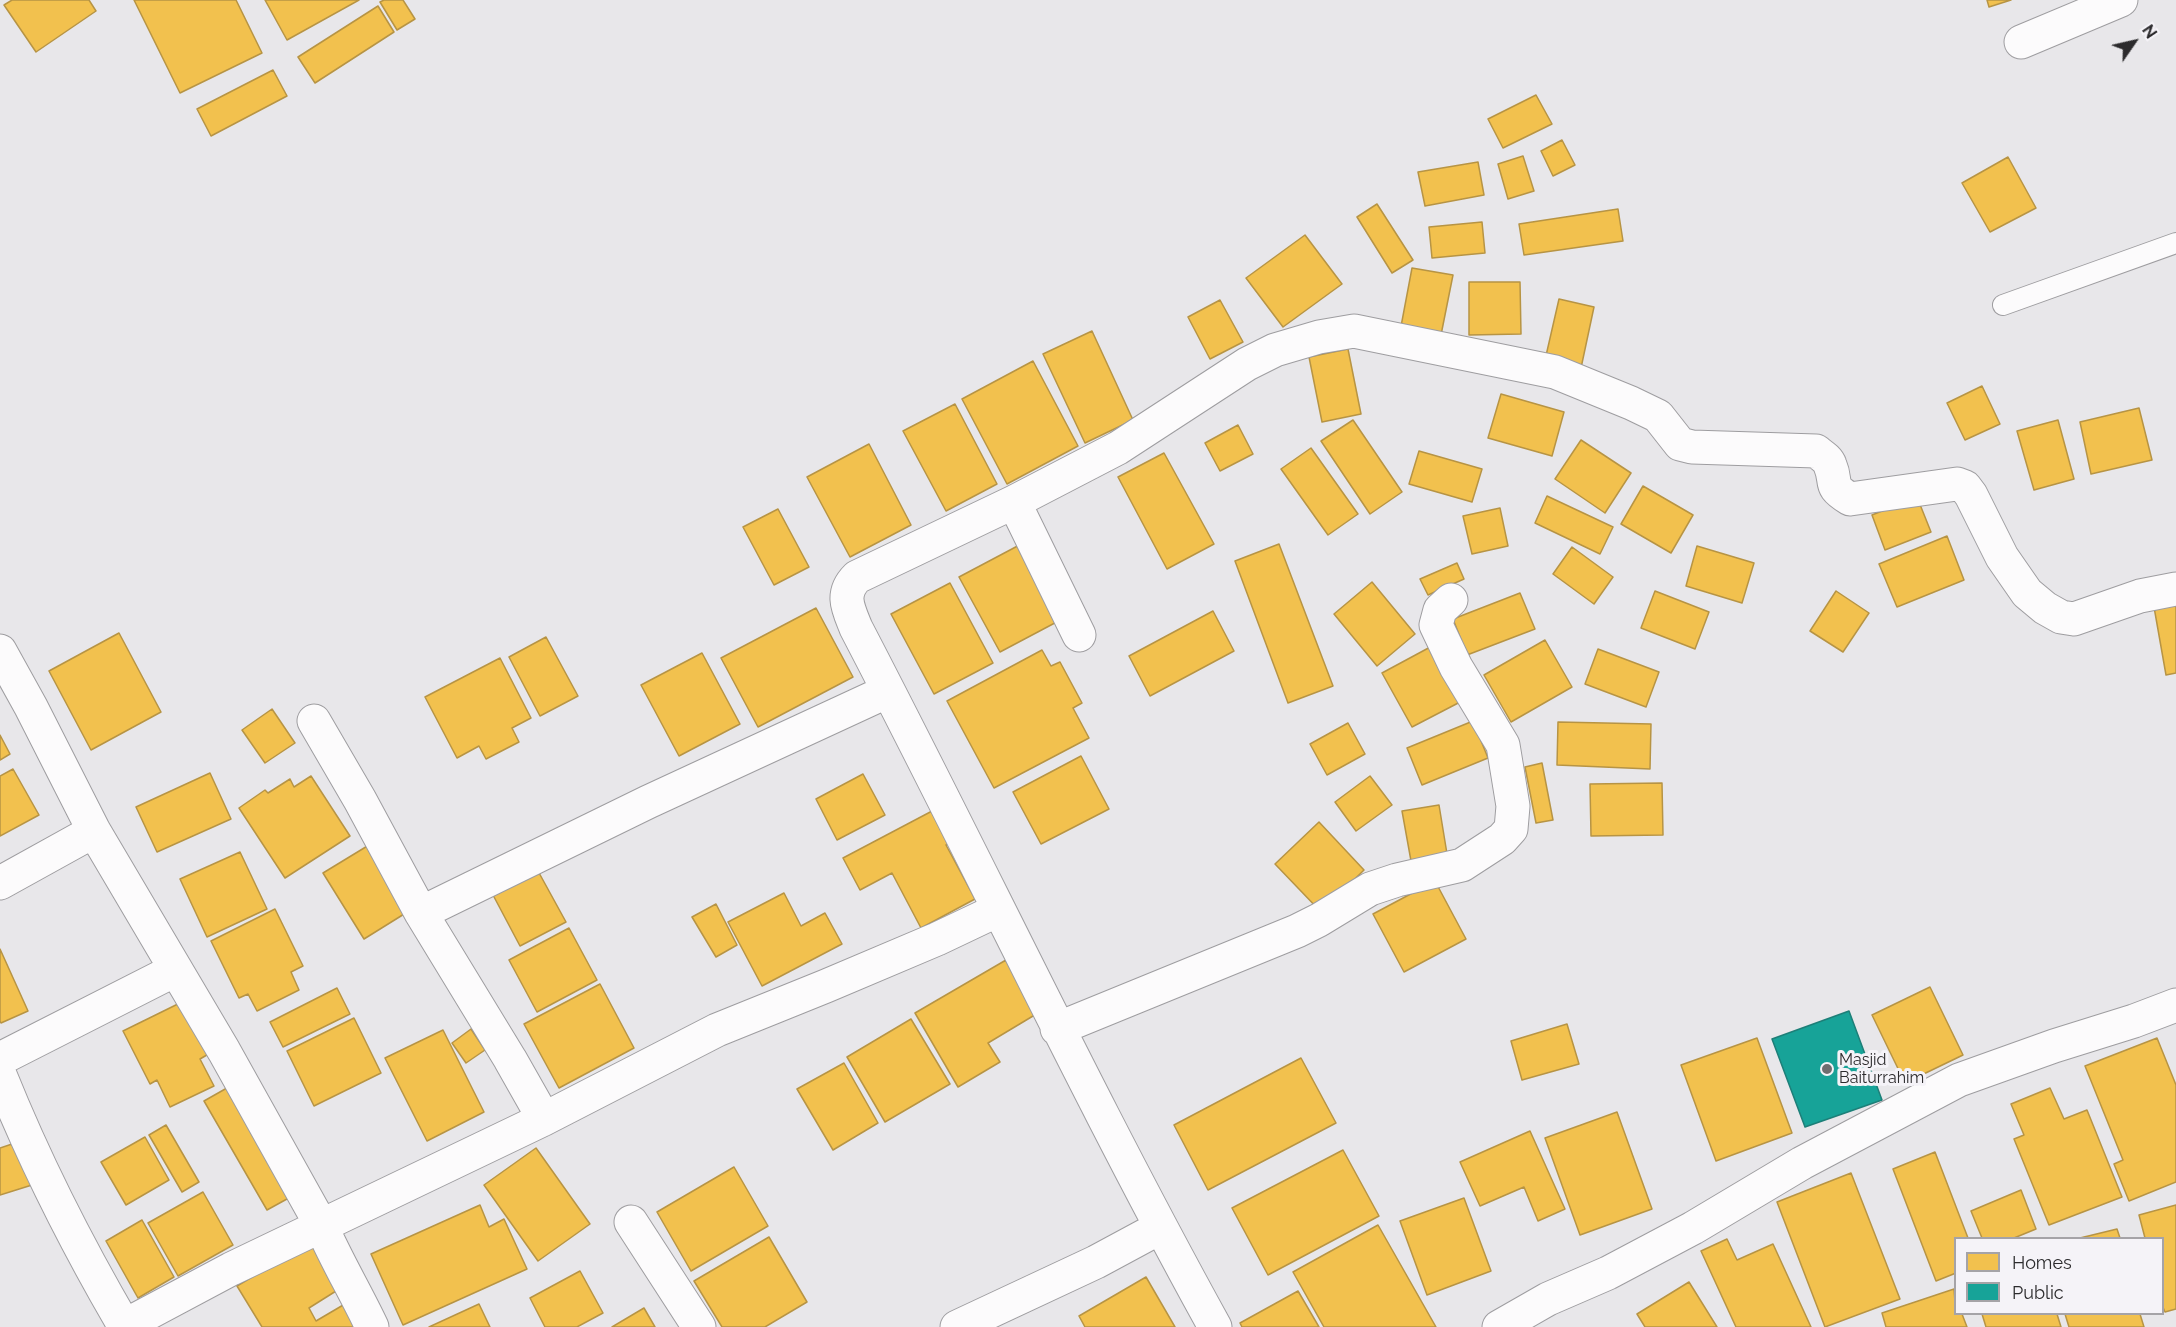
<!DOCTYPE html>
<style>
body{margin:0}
#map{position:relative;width:2176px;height:1327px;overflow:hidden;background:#e8e7ea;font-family:Raleway,sans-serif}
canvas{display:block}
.legend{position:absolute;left:1954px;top:1237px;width:210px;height:78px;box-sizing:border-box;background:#f5f3f8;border:2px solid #a5a3a7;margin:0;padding:8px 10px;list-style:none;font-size:18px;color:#2c2b2d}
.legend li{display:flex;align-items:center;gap:12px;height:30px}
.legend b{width:30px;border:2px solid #a5a3a7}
.north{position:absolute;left:2104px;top:12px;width:60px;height:60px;-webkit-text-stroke:4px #f5f3f8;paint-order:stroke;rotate:56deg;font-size:16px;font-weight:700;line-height:24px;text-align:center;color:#2c2b2d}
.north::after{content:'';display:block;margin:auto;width:21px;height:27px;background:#2c2b2d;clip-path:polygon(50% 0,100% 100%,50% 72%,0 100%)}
</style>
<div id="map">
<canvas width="2176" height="1327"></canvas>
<ul class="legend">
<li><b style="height:16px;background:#f2c14e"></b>Homes</li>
<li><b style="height:16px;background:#17a398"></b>Public</li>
</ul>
<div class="north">N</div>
</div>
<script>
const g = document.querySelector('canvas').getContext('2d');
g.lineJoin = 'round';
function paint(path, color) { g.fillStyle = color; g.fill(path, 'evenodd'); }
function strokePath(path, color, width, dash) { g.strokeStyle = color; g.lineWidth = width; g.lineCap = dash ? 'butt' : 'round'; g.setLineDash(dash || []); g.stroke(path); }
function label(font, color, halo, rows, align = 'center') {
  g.font = font + ' Raleway,sans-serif'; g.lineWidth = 6; g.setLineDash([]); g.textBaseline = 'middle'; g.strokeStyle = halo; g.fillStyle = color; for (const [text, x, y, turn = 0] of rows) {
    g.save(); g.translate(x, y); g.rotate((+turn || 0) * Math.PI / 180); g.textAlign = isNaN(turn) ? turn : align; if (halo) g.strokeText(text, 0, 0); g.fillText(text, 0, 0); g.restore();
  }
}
const homes = new Path2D(`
 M12 0H89L96 11 36 52 4 5Z
 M134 0H236L262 53 180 93Z
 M265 0H359L287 40Z
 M384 0H403L415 19 397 30 380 2Z
 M1987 0H2011L1989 7Z
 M378 6 394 32 315 83 298 57Z
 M273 70 287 96 211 136 197 109Z
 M1536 95 1552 124 1503 148 1488 119Z
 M1562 140 1575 165 1553 176 1541 151Z
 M1523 156 1534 191 1508 199 1498 164Z
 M2008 157 2036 208 1990 232 1962 183Z
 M1478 162 1484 195 1425 206 1418 172Z
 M1377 204 1413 260 1392 273 1357 217Z
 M1618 209 1623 241 1524 255 1519 224Z
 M1482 222 1485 253 1432 258 1429 227Z
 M1305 235 1342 284 1283 327 1246 278Z
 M1412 268 1453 275 1439 345 1399 337Z
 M1469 282H1520L1521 334 1469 335Z
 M1559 299 1594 307 1581 368 1545 360Z
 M1220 300 1243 342 1210 359 1188 317Z
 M1092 331 1133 420 1085 443 1043 354Z
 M1348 349 1361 414 1322 422 1309 357Z
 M1033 361 1078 446 1007 484 962 399Z
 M1982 386 2000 424 1965 440 1947 403Z
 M1501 394 1564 412 1552 456 1488 438Z
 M955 404 997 484 946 511 903 431Z
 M2139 408 2152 460 2091 474 2080 422Z
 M1353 420 1402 492 1370 514 1321 441Z
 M2058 420 2074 479 2034 490 2017 431Z
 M1238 425 1253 454 1220 471 1205 443Z
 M1581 440 1631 473 1605 513 1555 479Z
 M869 444 911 525 850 557 807 477Z
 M1311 448 1358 514 1328 535 1281 469Z
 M1419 451 1482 469 1472 502 1409 484Z
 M1164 453 1214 544 1167 569 1118 477Z
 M1643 486 1693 515 1671 553 1621 524Z
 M1547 496 1613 527 1600 554 1535 523Z
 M1917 497 1931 532 1885 550 1872 515Z
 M1500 508 1508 546 1472 554 1463 516Z
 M778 509 809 567 774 585 743 527Z
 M1947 536 1964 580 1897 607 1879 564Z
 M1027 541 1068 616 1000 652 959 577Z
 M1279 544 1333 686 1288 703 1235 561Z
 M1697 546 1754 563 1742 603 1686 586Z
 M1572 547 1613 577 1594 604 1553 574Z
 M1457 563 1464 579 1428 595 1420 579Z
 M1372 582 1415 634 1377 666 1334 614Z
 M950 583 993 663 934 694 891 614Z
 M1655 591 1709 612 1695 649 1641 628Z
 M1836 591 1869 613 1843 652 1810 631Z
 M1520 593 1535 629 1467 655 1453 619Z
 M2176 603V673L2166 675 2154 607Z
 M816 608 853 677 758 727 721 658Z
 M1213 611 1234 651 1150 696 1129 656Z
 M119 633 161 712 91 750 49 671Z
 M546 637 578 696 540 716 509 657Z
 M1545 640 1572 687 1511 722 1484 675Z
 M1434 645 1464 700 1412 727 1382 673Z
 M1598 649 1659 672 1646 707 1585 684Z
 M1042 650 1051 666 1060 662 1082 703 1073 708 1089 738 994 788 947 701Z
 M702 653 740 724 679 756 641 685Z
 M500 658 531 718 512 728 519 742 486 759 479 746 457 758 425 697Z
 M272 709 295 743 265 763 242 730Z
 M1473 721 1488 758 1422 785 1407 748Z
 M1558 722 1651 724 1650 769 1557 765Z
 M1348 723 1365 754 1327 775 1310 744Z
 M0 735 10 754 0 760Z
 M1081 756 1109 809 1041 844 1013 792Z
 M1542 763 1553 820 1536 823 1525 767Z
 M13 769 39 815 0 836V776Z
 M210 773 231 819 157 852 136 807Z
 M863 774 885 815 837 840 816 799Z
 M311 776 350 836 285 878 239 808 265 790 268 793 290 779 294 787Z
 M1370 776 1392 805 1356 831 1335 802Z
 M1662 783 1663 835 1591 836 1590 784Z
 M1439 805 1449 866 1413 872 1402 811Z
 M934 810 951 842 946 845 975 899 921 928 892 873 860 890 843 858Z
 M1319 822 1364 870 1321 912 1275 864Z
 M369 845 409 911 364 939 323 873Z
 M240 852 267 909 207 937 180 879Z
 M538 871 566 922 520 946 493 895Z
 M1435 881 1466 939 1404 972 1373 914Z
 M784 893 801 926 825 913 842 944 762 986 728 922Z
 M716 904 737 945 716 957 692 917Z
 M275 909 303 966 291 972 299 990 257 1011 248 994 239 998 211 941Z
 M569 928 597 980 537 1012 509 960Z
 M0 949 28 1011 1 1023 0 1021Z
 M1006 960 1038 1013 988 1043 1000 1062 958 1087 915 1013Z
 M600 984 634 1048 559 1088 524 1024Z
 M1930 987 1963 1055 1905 1083 1872 1015Z
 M337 988 350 1014 283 1047 270 1022Z
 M186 1000 212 1052 200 1059 214 1086 170 1107 157 1080 150 1084 123 1031Z
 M354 1018 381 1073 314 1106 287 1051Z
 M911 1019 950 1084 885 1122 847 1057Z
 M1567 1024 1579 1064 1522 1080 1511 1041Z
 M471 1029 485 1050 466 1063 452 1043Z
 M443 1030 484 1112 427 1141 385 1058Z
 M1757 1038 1792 1133 1716 1161 1681 1065Z
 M2157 1038 2176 1085V1182L2129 1201 2114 1164 2123 1160 2085 1066Z
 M1301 1058 1336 1123 1208 1190 1174 1125Z
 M844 1063 878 1123 833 1150 797 1089Z
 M234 1084 296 1194 267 1210 204 1101Z
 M2050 1088 2064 1119 2087 1110 2122 1197 2049 1225 2014 1139 2024 1135 2011 1104Z
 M1617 1112 1652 1209 1580 1235 1545 1138Z
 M166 1125 199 1182 182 1192 149 1135Z
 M1530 1131 1565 1209 1538 1221 1524 1187 1480 1206 1460 1162Z
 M145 1137 169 1180 126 1205 101 1162Z
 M18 1142 32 1185 0 1195V1148Z
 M536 1148 590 1224 538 1261 484 1185Z
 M1343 1150 1379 1216 1268 1275 1232 1208Z
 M1935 1152 1968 1238H1956V1273L1936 1281 1893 1169Z
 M734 1167 768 1226 691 1271 657 1212Z
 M1851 1173 1900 1299 1825 1327 1777 1202Z
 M2021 1190 2036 1229 2014 1238H1982L1971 1211Z
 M203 1192 233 1245 178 1276 148 1223Z
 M1464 1198 1491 1271 1427 1295 1400 1221Z
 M480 1205 489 1227 504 1219 527 1269 403 1325 371 1254Z
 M2176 1205V1309L2165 1312 2162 1305V1238H2145L2139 1215Z
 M142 1220 174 1277 138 1298 106 1241Z
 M1378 1225 1436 1327H1324L1293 1272Z
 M2117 1229 2120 1238H2080Z
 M769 1237 807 1302 765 1327H722L694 1281Z
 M316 1239 344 1286 309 1308 316 1321 350 1301 365 1327H262L237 1286Z
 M1727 1239 1737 1260 1773 1244 1811 1327H1736L1701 1251Z
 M580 1271 603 1313 577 1327H545L530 1298Z
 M1146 1277 1175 1327H1085L1079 1316Z
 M1689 1282 1717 1327H1645L1637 1314Z
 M1954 1289 1956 1314H1962L1967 1327H1886L1882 1313Z
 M1298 1291 1319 1327H1242L1240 1323Z
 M479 1304 490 1327H429Z
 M644 1308 655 1327H612Z
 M1982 1314H2057L2061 1327H1986Z
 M2065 1314H2140L2144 1327H2069Z`);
paint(homes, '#f2c14e');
strokePath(homes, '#b79444', 1.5);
const public = new Path2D(`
 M1849 1011 1882 1100 1805 1127 1772 1039Z`);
paint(public, '#17a398');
strokePath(public, '#1d7f78', 1.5);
const service = new Path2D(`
 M2003 305 2176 243`);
const minor = new Path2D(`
 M2021 42 2121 0
 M1014 502 1118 448 1247 364 1275 350 1319 337 1354 331 1555 372 1631 403 1658 416 1680 444 1692 447 1816 451C1821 455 1828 459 1830 465 1838 484 1827 485 1850 499L1957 484 1965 487 1971 495 2002 557 2027 593 2045 608 2061 617 2074 619 2140 596 2176 589
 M1079 635 1014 502 857 577C840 594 848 608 856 628 977 860 1088 1097 1215 1327
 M0 651 31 707 94 831 224 1051 321 1225C336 1260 356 1293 372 1327
 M314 721 360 800 421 913 510 1059 544 1119
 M0 883 94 831
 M421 913 648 802 888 691
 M1057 1029 1297 931 1319 920 1370 889 1397 880 1462 865 1502 839 1511 829 1513 806 1503 745 1456 667 1436 625 1440 610 1451 600
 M0 1059 175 970
 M0 1075C35 1162 77 1245 125 1327
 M631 1222 699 1327
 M124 1326 231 1269 544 1119 717 1030 826 986 937 939 998 910
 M957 1327 1096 1262 1161 1227
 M1499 1327 1548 1299 1608 1273 1693 1228 1802 1163 1959 1080 2054 1046 2134 1021 2176 1005`);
strokePath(service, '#9e9da0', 22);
strokePath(minor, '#9e9da0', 35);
strokePath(service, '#fcfbfc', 20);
strokePath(minor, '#fcfbfc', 33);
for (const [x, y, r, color] of [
 [1827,1069,6,"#6e6d6f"]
]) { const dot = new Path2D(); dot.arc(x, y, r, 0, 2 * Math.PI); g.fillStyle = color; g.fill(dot); strokePath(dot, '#f5f3f8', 2); }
label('16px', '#2c2b2d', '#f5f3f8', [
 ["Masjid",1839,1060],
 ["Baiturrahim",1839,1078]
], 'left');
</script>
